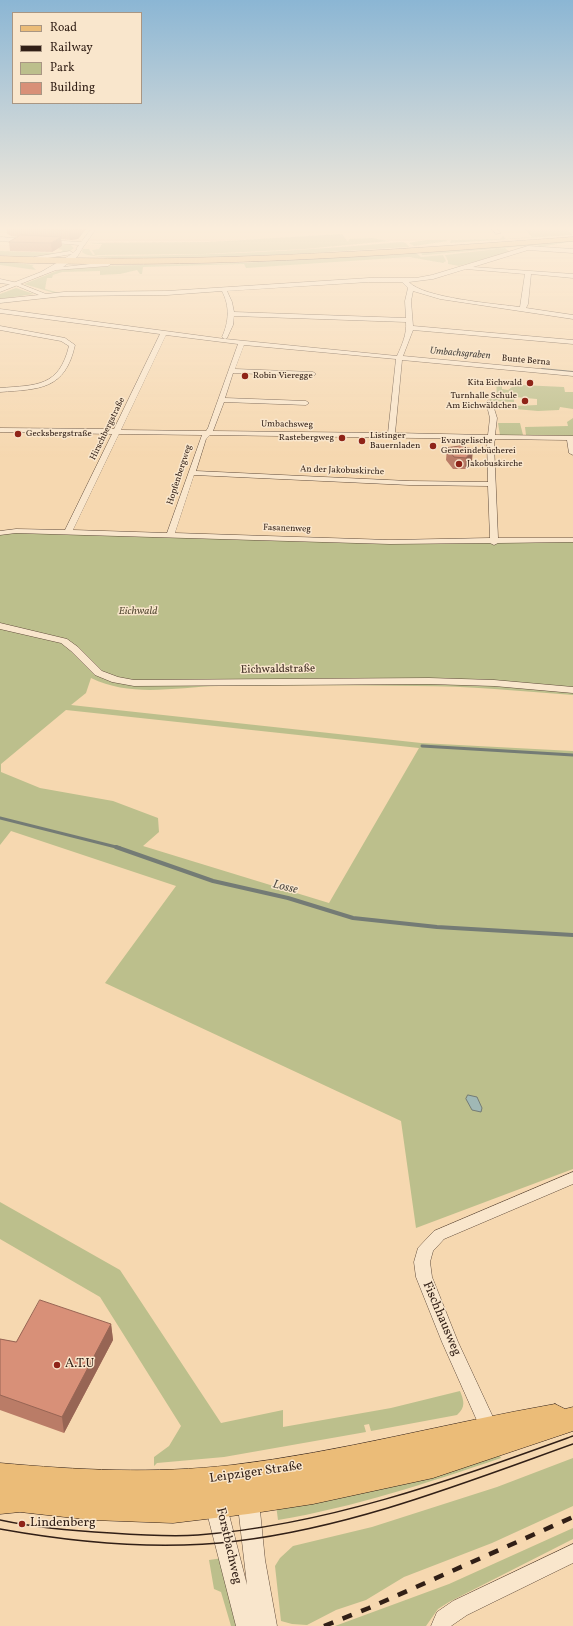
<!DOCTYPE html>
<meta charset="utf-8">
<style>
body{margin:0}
#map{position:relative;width:573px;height:1626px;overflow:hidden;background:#f6d8b0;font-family:Vollkorn,serif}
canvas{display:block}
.legend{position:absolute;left:12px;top:12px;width:130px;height:92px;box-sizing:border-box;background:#f9e6cc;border:1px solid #a99683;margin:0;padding:5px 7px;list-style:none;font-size:12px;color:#311f16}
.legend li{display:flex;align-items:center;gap:8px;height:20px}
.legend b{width:20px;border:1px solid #a99683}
</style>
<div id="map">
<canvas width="573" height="1626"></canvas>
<ul class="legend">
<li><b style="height:5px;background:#ebbc78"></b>Road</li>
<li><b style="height:5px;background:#311f16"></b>Railway</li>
<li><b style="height:11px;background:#bcbf8c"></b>Park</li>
<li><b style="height:11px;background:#d89078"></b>Building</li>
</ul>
</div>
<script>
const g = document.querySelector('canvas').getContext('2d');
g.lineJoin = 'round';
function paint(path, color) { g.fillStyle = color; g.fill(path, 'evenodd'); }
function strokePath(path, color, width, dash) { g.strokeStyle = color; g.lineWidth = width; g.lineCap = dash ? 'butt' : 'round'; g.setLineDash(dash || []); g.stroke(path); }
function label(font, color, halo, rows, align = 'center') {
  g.font = font + ' Vollkorn,serif'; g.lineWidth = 3; g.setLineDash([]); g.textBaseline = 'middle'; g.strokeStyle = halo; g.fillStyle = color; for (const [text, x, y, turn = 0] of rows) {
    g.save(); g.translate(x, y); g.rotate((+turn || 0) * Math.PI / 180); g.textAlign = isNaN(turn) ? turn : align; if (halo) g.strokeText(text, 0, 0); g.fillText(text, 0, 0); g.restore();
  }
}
paint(new Path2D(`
 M524 229H567L573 235 450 243 451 240 500 239 503 236 506 239 532 237Z
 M342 234 348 242 349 239 372 238 389 241 305 249 203 254 99 255H95L92 250 99 249 102 244 90 243 209 242Z
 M426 240H446L448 241 414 246 409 243Z
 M573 241 541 247 537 245 426 255H422L420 251Z
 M402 242 406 243 409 247C371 249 96 269 82 252L83 249H89L93 255 99 256C200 256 301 251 402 242Z
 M57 244 71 245 74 248C59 261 20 256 0 255V251L59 253 63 250 58 249 62 246Z
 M505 248 510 252 459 266 448 264V261L445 255Z
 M415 252 421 257 443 255 446 261 443 263 409 257 246 268 244 264 143 267 142 274H140L137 270 120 274 100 275V271L62 272 53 275 52 278H47L45 289 56 292H77L54 293 24 284 59 270 90 266 243 263Z
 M0 261 34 265 32 266 36 270 0 265Z
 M16 288 34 294 0 299V294Z
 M496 380 502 382V389L508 390 512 387 521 385 564 387 565 392H573V409L560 407 559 410 538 411 515 409 514 406 537 405V399L514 397V402L490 401V397H497Z
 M573 418V436L526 435 525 427 568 426 567 422Z
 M498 423H520L523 435H500Z
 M0 531 387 541 573 539V695C521 691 468 686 416 686 350 685 285 685 219 686 176 687 132 698 91 678L86 693 71 705 421 743 573 751V1169L416 1228 401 1121 105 983 176 886 11 831 0 845ZM66 710 419 748 329 903 143 846 159 832 158 818 113 801 40 788 1 772V764Z
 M0 1202 120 1270 221 1423 283 1410V1427L391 1408 460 1391C464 1401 466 1407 457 1415L371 1431 369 1424 364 1425 366 1432 224 1457 157 1463 154 1466V1457L169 1446 181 1426 100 1297 0 1239Z
 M499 1454 501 1458C427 1483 355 1507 278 1520L276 1505Z
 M573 1458V1506L492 1543 404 1577 366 1600 336 1610 307 1625 292 1624 281 1621 275 1566 280 1558 293 1546 372 1527 497 1487Z
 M573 1528V1539L449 1602 438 1609 426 1626H335L449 1584Z
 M223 1558 242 1626H231L221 1592 214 1589 209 1560Z`), '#bcbf8c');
const water = new Path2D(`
 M468 1095 477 1097 482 1108 481 1112 472 1110 466 1099Z`);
paint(water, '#a0b8b5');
strokePath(water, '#747b75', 1);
strokePath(new Path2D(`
 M542 369 573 372`), '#747b75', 2);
strokePath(new Path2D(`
 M422 746 573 755
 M0 818 120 848`), '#747b75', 3);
strokePath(new Path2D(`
 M116 847 213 881 288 898 353 918 437 927 573 935`), '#747b75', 4);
const minor = new Path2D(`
 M91 229H96L81 250 76 249 79 245 43 242 46 240 81 242Z
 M492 229H497L501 233 496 234Z
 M0 237 27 239 30 241 27 243 0 241Z
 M528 246 573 249V253L528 250 473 267 573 274V278L531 274 528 304 526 308 573 315V319L440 299 413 291 411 301 413 326 573 340V344L413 330 403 356 573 372V376L402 360 395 433 488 435 490 418 486 402 489 400 492 402 497 418 495 435 573 436V455L569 453 567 440 495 439 494 444 498 538H573V542L498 543 494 545 490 543 390 544 16 533 0 535V531L16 529 65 530 112 434 0 432V428L114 429 160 334 0 313V309L225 339 222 337C229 322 230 306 222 291L167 295 64 296 0 303V299L39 295 15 285 0 283V279L18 283 46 294 64 292 167 291 369 278H416L432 275ZM466 269 525 274 520 307C497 304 423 298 409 282L433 279ZM369 282H402L408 288 405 301 406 318 234 312 232 302 227 291ZM234 316 406 322C407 334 402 345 397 356L225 339 227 338 233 325ZM166 335 238 344 208 428 206 431 121 430ZM244 345 396 359 388 433 213 431 224 402 306 405 309 403 306 401 225 398 233 373 313 376 316 374 313 372 235 369ZM119 434 202 435 167 533 73 530ZM210 435 487 439 488 482 409 481 196 471 206 439ZM194 475 409 485 488 486 490 538 390 540 175 533Z
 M0 326 65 338 75 345C65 390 40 389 0 392V388C37 385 59 387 69 346L61 341 0 330Z
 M0 623 67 639 78 647 102 671 118 677 134 680 429 678 494 680 573 687V693L494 686 429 684 134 686 112 682 95 675 71 651 61 643 0 629Z
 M573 1172V1184L444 1239 433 1251 430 1262 432 1277 458 1342 498 1428 495 1434 489 1436 483 1434 442 1342 416 1277 414 1262 418 1248 434 1231Z
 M573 1544V1563L467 1615 451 1626H431L437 1612 453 1601Z`);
const tertiary = new Path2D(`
 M79 247 82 249 77 257 63 267 108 262 111 264 108 266 56 270 0 292V288L41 272 72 254 36 260 34 259V257L70 251 73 253Z
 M245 1488 252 1491 259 1501 265 1560 277 1626H236L205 1505 210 1495 217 1492 224 1495 247 1585 238 1506 234 1498 238 1491Z`);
const primary = new Path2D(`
 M573 237V241C381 257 192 269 0 262V256C192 264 382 251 573 237Z
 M555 1404 565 1409 573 1407V1431L433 1478 313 1504 248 1514 173 1523 92 1520 20 1512 0 1514V1463C77 1470 155 1474 232 1465 341 1452 447 1423 555 1404Z`);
strokePath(minor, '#624d3c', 1);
strokePath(tertiary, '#624d3c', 1);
strokePath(primary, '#311f16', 1);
paint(minor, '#f9e6cc');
paint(tertiary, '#f9e6cc');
paint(primary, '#ebbc78');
strokePath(new Path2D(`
 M0 1520C37 1528 73 1531 111 1533 140 1535 169 1537 198 1535 328 1525 451 1480 573 1436
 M0 1529C78 1543 159 1551 237 1541 353 1527 464 1483 573 1444`), '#311f16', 1.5);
strokePath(new Path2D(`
 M324 1626 369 1608 573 1517`), '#311f16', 4.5, [10, 10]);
paint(new Path2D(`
 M6 229H86L78 239 70 240 61 239 62 246 52 252 10 251 9 242 18 237 11 236 7 234Z
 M447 448 472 461 465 469H453L446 460Z
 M111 1324 113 1340 64 1433 0 1410V1339L16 1342Z`), '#ba7c67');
paint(new Path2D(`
 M78 229H86L78 239 70 240 69 231Z
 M61 237 62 246 52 252 51 243Z
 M473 449 472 461 465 469 466 458Z
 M111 1324 113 1340 64 1433 62 1417Z`), '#976554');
const building = new Path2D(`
 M43 229H78L69 231Z
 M21 235 61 237 51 243 9 242Z
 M461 446 473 449 466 458 454 457 447 448Z
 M40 1300 111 1324 62 1417 0 1395V1339L16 1342Z`);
paint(building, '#d89078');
strokePath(building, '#976554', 1);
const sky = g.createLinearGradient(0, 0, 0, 457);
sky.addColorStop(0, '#8bb6d4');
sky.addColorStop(0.5, '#fbeddb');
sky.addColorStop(1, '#fbeddb00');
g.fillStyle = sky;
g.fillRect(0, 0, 573, 457);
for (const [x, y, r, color] of [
 [245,376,4,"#8f2418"],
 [530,383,4,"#8f2418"],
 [525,401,4,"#8f2418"],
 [18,434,4,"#8f2418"],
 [342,438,4,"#8f2418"],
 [362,441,4,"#8f2418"],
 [433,446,4,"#8f2418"],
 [459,464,4,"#8f2418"],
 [57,1365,4,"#8f2418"],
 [22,1524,4,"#8f2418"]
]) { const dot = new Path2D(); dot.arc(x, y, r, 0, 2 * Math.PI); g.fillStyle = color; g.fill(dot); strokePath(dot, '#f9e6cc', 1.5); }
label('9px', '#311f16', '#f9e6cc', [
 ["Bunte Berna",526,361,5],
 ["Umbachsweg",287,425,1],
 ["Hirschbergstraße",108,429,-64],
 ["An der Jakobuskirche",342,471,2],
 ["Hopfenbergweg",180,475,-72],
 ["Fasanenweg",287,529,2]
]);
label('9px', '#311f16', '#f9e6cc', [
 ["Robin Vieregge",253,376],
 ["Kita Eichwald",522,383,"right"],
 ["Turnhalle Schule",517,396,"right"],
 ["Am Eichwäldchen",517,406,"right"],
 ["Gecksbergstraße",26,434],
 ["Listinger",370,436],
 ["Bauernladen",370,446],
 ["Rastebergweg",334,438,"right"],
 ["Evangelische",441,441],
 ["Gemeindebücherei",441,451],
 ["Jakobuskirche",467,464]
], 'left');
label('italic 10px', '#524d46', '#f9e6cc', [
 ["Umbachsgraben",460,354,5]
]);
label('italic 11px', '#5b4f39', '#f9e6cc', [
 ["Eichwald",138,612]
]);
label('11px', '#311f16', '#f9e6cc', [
 ["Eichwaldstraße",278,670,-1]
]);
label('italic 12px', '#524d46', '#f9e6cc', [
 ["Losse",285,888,14]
]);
label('13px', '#311f16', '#f9e6cc', [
 ["Fischhausweg",441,1319,67],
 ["Leipziger Straße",256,1473,-8],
 ["Forstbachweg",228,1546,77]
]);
label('13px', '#311f16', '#f9e6cc', [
 ["A.T.U",65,1365],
 ["Lindenberg",30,1524]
], 'left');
</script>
